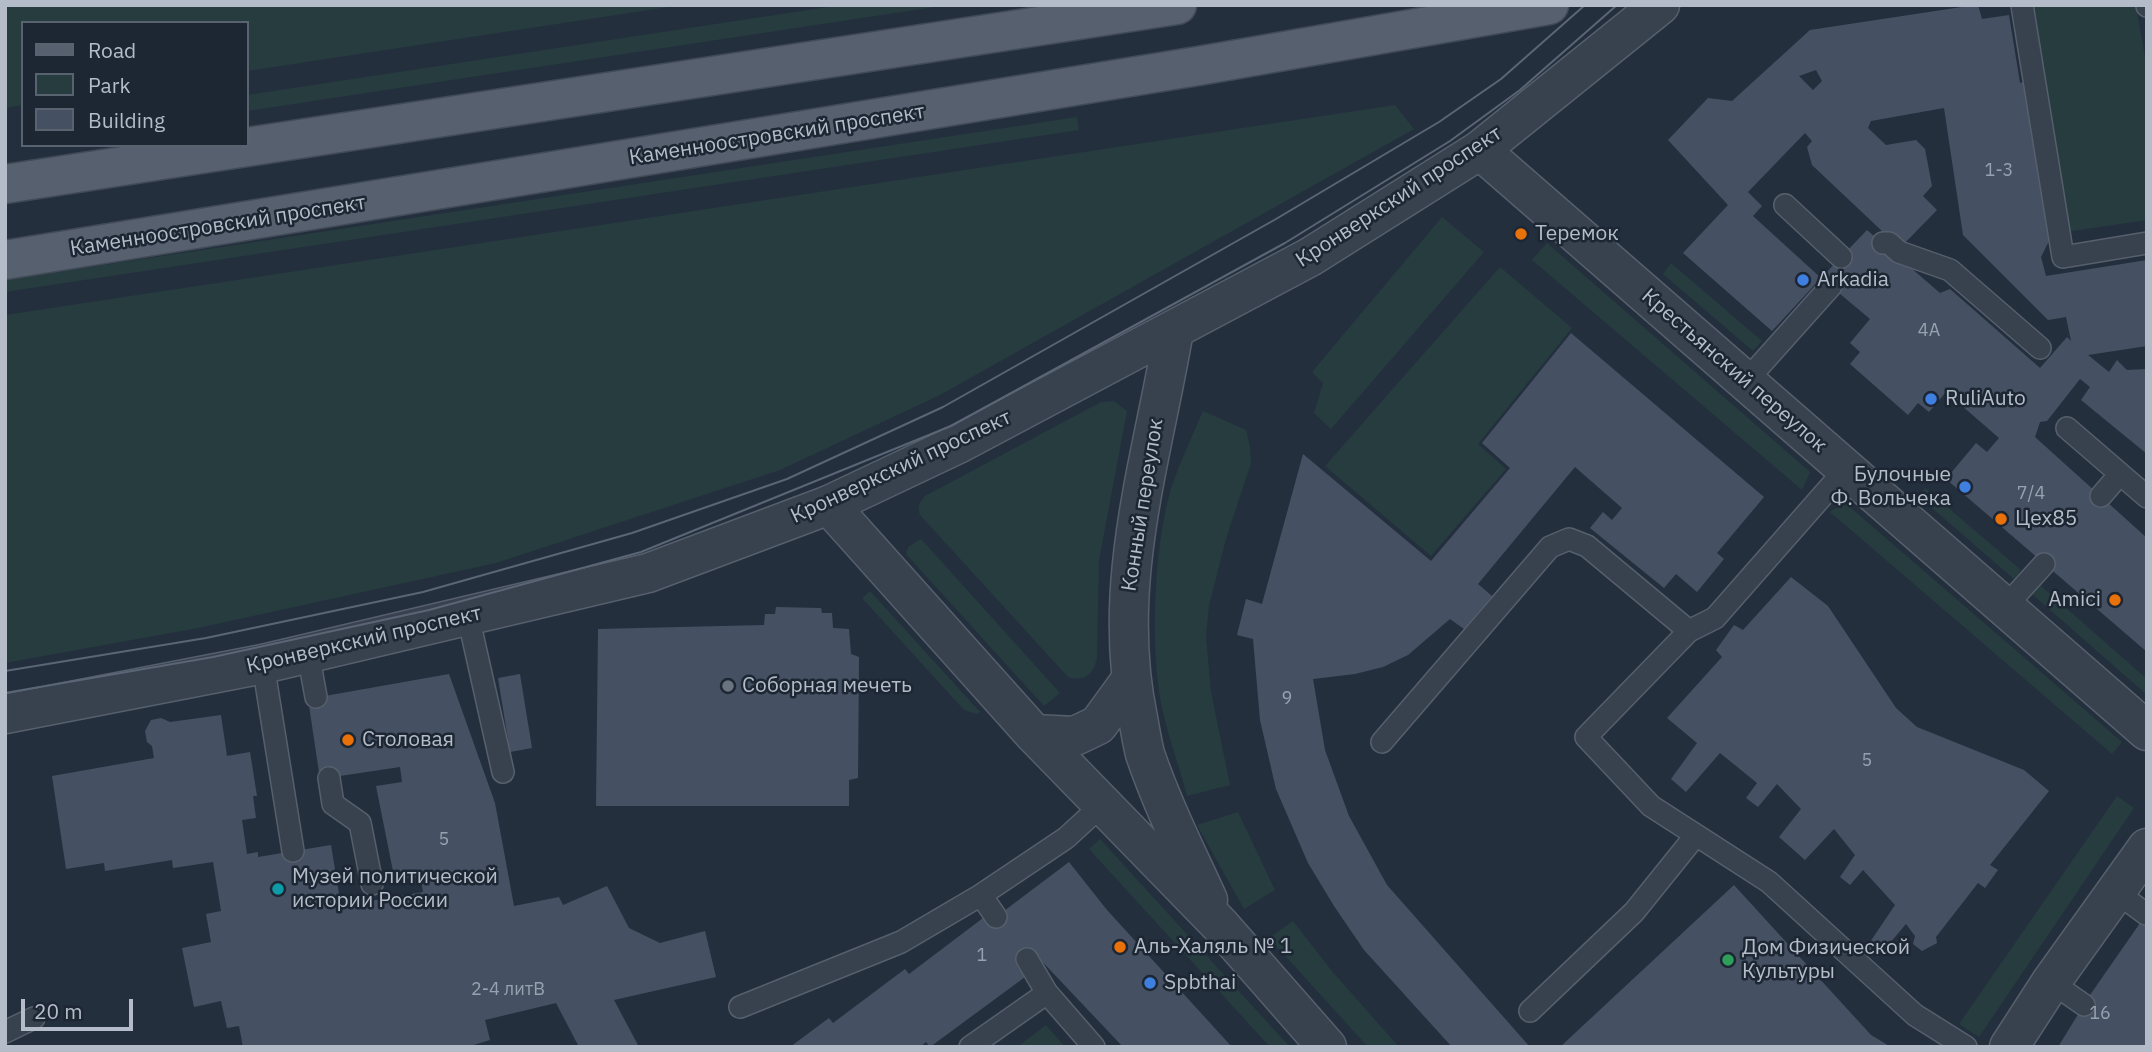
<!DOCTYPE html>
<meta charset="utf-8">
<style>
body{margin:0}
#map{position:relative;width:2152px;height:1052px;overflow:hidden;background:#242f3e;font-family:"IBM Plex Sans",sans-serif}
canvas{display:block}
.frame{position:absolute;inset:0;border:7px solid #b4bcc9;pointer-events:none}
.legend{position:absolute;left:21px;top:21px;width:228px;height:126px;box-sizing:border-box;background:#1d2633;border:2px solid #59626f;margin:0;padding:9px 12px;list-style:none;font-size:21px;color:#b4bcc9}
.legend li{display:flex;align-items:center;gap:14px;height:35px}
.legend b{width:35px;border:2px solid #59626f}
.scale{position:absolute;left:21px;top:999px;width:112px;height:32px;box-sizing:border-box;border:4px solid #b4bcc9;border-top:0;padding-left:9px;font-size:21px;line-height:24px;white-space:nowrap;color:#b4bcc9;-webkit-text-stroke:5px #1d2633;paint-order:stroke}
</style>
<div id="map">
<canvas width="2152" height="1052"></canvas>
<div class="frame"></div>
<ul class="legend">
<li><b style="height:9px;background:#56606e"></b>Road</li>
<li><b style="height:19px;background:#263c3f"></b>Park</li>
<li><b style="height:19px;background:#455162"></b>Building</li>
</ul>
<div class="scale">20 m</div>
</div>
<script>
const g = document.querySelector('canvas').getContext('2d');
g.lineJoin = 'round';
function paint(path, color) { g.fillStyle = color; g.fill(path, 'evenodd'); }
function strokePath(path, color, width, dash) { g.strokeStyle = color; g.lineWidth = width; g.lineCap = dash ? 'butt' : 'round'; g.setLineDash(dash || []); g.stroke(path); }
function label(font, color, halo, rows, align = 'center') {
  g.font = font + ' "IBM Plex Sans",sans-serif'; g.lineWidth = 5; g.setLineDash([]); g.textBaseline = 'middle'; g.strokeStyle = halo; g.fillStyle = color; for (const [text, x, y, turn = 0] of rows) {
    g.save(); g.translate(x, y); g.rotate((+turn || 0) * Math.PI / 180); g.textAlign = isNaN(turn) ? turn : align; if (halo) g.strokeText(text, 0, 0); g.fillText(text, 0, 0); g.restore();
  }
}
paint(new Path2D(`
 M5 5H682L247 71V23H23V105L5 108Z
 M841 5H948L247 111V95Z
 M2029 5H2136L2147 69V220L2066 232Z
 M1395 105 1414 129 940 395 780 470 496 563 198 628 5 663V315Z
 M1077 117 1079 130 5 292V280Z
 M1442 217 1484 252 1331 429 1314 413 1323 383 1312 372Z
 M1547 243 1810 472 1802 490 1532 260Z
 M1671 263 1762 341 1753 351 1663 274Z
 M1500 267 1572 328 1478 444 1506 469 1431 556 1325 466Z
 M1114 401 1127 411 1099 560 1097 658C1093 675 1085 682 1068 677L920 515C917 507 919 503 925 496L1101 402Z
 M1203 411 1246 430 1250 447 1251 463 1226 539 1209 606 1206 636 1211 692 1230 785 1187 796C1179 765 1167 734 1161 703 1150 643 1154 544 1172 485 1181 460 1192 436 1203 411Z
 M1925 488 2021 570 2014 579 1918 496Z
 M1844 502 2122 742 2112 754 1830 512Z
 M919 540H922L1060 693 1044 706 906 554 908 547Z
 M2040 585 2147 679V695L2032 594Z
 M870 591 980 712 977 714 964 710 862 598Z
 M2117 796 2134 808 1979 1037 1959 1024Z
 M1238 812 1275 890 1244 909 1197 825Z
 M1100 839 1290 1047H1270L1089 849Z
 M1293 921 1331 970 1399 1047H1368L1269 938Z
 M1046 1025 1065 1047H1017Z`), '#263c3f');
paint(new Path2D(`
 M1975 5H1978L1982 19 2009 15 2020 83 2030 80 2053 233 2041 257 2046 276 2147 260V346L2088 355 2109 372 2117 360 2127 370 2147 369V454L2081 400 2090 387 2080 379 2047 421 2040 422 2035 437 2147 538V652L1946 479 1976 443 1987 452 1999 438 1946 392 1929 412 1918 403 1908 415 1850 364 1860 352 1850 343 1870 319 1821 278 1867 230 1940 293 1950 289 2040 368 2067 337 2071 341 2066 317 2048 320 1963 235 1944 108 1871 121 1868 128 1886 145 1916 140 1925 149 1932 186 1923 196 1937 210 1900 248 1812 165 1807 147 1812 141 1805 133 1748 192 1762 206 1753 216 1821 278 1772 331 1683 253 1728 205 1668 140 1708 98 1732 101 1810 30ZM1816 70 1822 81 1813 90 1799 76Z
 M1571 333 1764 497 1717 553 1724 559 1697 592 1676 574 1664 588 1590 528 1603 512 1612 520 1622 508 1575 467 1478 584 1492 596 1464 629 1450 619 1408 655 1383 667 1355 674 1313 679 1325 750 1349 816 1387 885 1530 1047H1452L1364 950 1334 906 1308 863 1276 789 1260 720 1253 639 1237 635 1246 599 1262 604 1303 454 1431 561 1510 468 1482 443Z
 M1791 577 1828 606 1896 708 1917 727 2024 770 2049 791 1990 865 1998 870 1985 888 1978 883 1936 937 1937 943 1922 951 1913 944 1915 936 1906 924 1878 957 1866 948 1895 905 1863 870 1850 885 1840 877 1855 855 1834 829 1805 860 1779 837 1801 809 1777 784 1758 807 1746 798 1757 783 1720 753 1686 792 1671 779 1697 743 1667 718 1722 657 1716 650 1734 625 1743 630Z
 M776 607 821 608 822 613H832L833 628 849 629 851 654 859 657 858 778 849 780V806H596L598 629 764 625 765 614H775Z
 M449 674 495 803 514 906 559 897 563 905 607 886 629 928 660 943 705 931 716 977 614 1000 639 1047H579L556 1003 485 1020 490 1040 467 1047H243L239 1026 227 1028 221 1001 194 1007 182 948 211 942 206 914 221 911 213 862 173 868 172 860 105 871 104 863 66 869 52 776 154 758 152 746 147 742 145 731 151 720 161 718 170 722 221 715 227 756 250 752 257 796H253L256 818 242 820 247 854 258 852V857L331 845 341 906 423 892 420 876 395 881 376 786 402 782 400 767 320 779 308 699Z
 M520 674 532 748 510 752 498 678Z
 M1069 862 1107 910 1232 1047H1123L1035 954 1017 966 1025 977 930 1047 926 1042 920 1047H790L829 1018 833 1023 905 969 909 974 983 918 988 923Z
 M1734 885 1871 1035 1891 1047H1560Z
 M2147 913V1047H2058L2090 995Z`), '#455162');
const service = new Path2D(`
 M2022 5 2063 257 2147 243
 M2147 5V6
 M1785 205 1841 257
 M1883 243H1889L1899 252 1950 270 2040 348
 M1746 381 1831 286
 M2067 428 2147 497
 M1846 469 1715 618 1689 631 1586 737 1651 806 1769 882 1915 1015 1966 1047
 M2101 496 2120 474
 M2004 608 2044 564
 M468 616 503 772
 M308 653 316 697
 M263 664 293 851
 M1382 742 1550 547 1569 539 1587 546 1689 631
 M329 778 333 804 360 823 372 884
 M2115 891 2146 914
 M996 917 981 895 1066 838 1103 804
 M1027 959 1047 993 1094 1047
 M2051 982 2084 1005
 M740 1007 901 942 981 895
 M1530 1011 1634 912 1696 835
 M5 1032 34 1018
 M970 1047 1047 993`);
const minor = new Path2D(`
 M1480 150 2147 731
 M1174 330C1152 460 1110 585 1138 718 1140 729 1142 742 1145 754 1162 804 1186 852 1208 900
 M829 505 1034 734 1220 925 1327 1047
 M1034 734 1075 736 1098 725 1130 681
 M2009 1047 2051 982 2147 848`);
const tertiary = new Path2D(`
 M5 714 263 664 648 573 829 505 960 443 1310 257 1480 150 1660 5`);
const primary = new Path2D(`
 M5 184 1177 5
 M5 260 1198 66 1549 5`);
strokePath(service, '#565f6c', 24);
strokePath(minor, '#565f6c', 41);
strokePath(tertiary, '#565f6c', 41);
strokePath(primary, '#414a57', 41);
strokePath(service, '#38414e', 21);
strokePath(minor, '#38414e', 38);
strokePath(tertiary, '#38414e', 38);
strokePath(primary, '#56606e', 38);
strokePath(new Path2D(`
 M5 671 206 638 423 592 632 533 787 479 943 407 1276 219 1439 122 1501 79 1585 5
 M5 693 213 657 429 610 641 552 951 426 1285 243 1450 141 1520 90 1617 5`), '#5a6575', 2);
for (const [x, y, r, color] of [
 [1521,234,7,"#e8710a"],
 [1803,280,7,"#3f7fe0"],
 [1931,399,7,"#3f7fe0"],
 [1965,487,7,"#3f7fe0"],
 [2001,519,7,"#e8710a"],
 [2115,600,7,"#e8710a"],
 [728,686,7,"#6b7280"],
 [348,740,7,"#e8710a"],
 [278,889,7,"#0f9aa8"],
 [1120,947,7,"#e8710a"],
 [1728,960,7,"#2e9e5b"],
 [1150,983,7,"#3f7fe0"]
]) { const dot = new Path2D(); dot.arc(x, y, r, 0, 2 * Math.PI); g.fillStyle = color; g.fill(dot); strokePath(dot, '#1d2633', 2.5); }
label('18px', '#98a1af', null, [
 ["1-3",1999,171],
 ["4А",1929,331],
 ["7/4",2031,494],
 ["9",1287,699],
 ["5",1867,761],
 ["5",444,840],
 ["1",982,956],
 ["2-4 литВ",508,990],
 ["16",2100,1014]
]);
label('21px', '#b4bcc9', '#1d2633', [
 ["Каменноостровский проспект",777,135,-9],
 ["Кронверкский проспект",1399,197,-33],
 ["Каменноостровский проспект",218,226,-9],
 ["Крестьянский переулок",1734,371,41],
 ["Кронверкский проспект",901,467,-25],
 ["Конный переулок",1143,505,-81],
 ["Кронверкский проспект",364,640,-13]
]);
label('21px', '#b4bcc9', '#1d2633', [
 ["Теремок",1535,234],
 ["Arkadia",1817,280],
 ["RuliAuto",1945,399],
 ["Булочные",1951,475,"right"],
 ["Ф. Вольчека",1951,499,"right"],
 ["Цех85",2015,519],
 ["Amici",2101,600,"right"],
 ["Соборная мечеть",742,686],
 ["Столовая",362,740],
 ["Музей политической",292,877],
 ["истории России",292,901],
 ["Аль-Халяль № 1",1134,947],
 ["Дом Физической",1742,948],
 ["Культуры",1742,972],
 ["Spbthai",1164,983]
], 'left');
</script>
